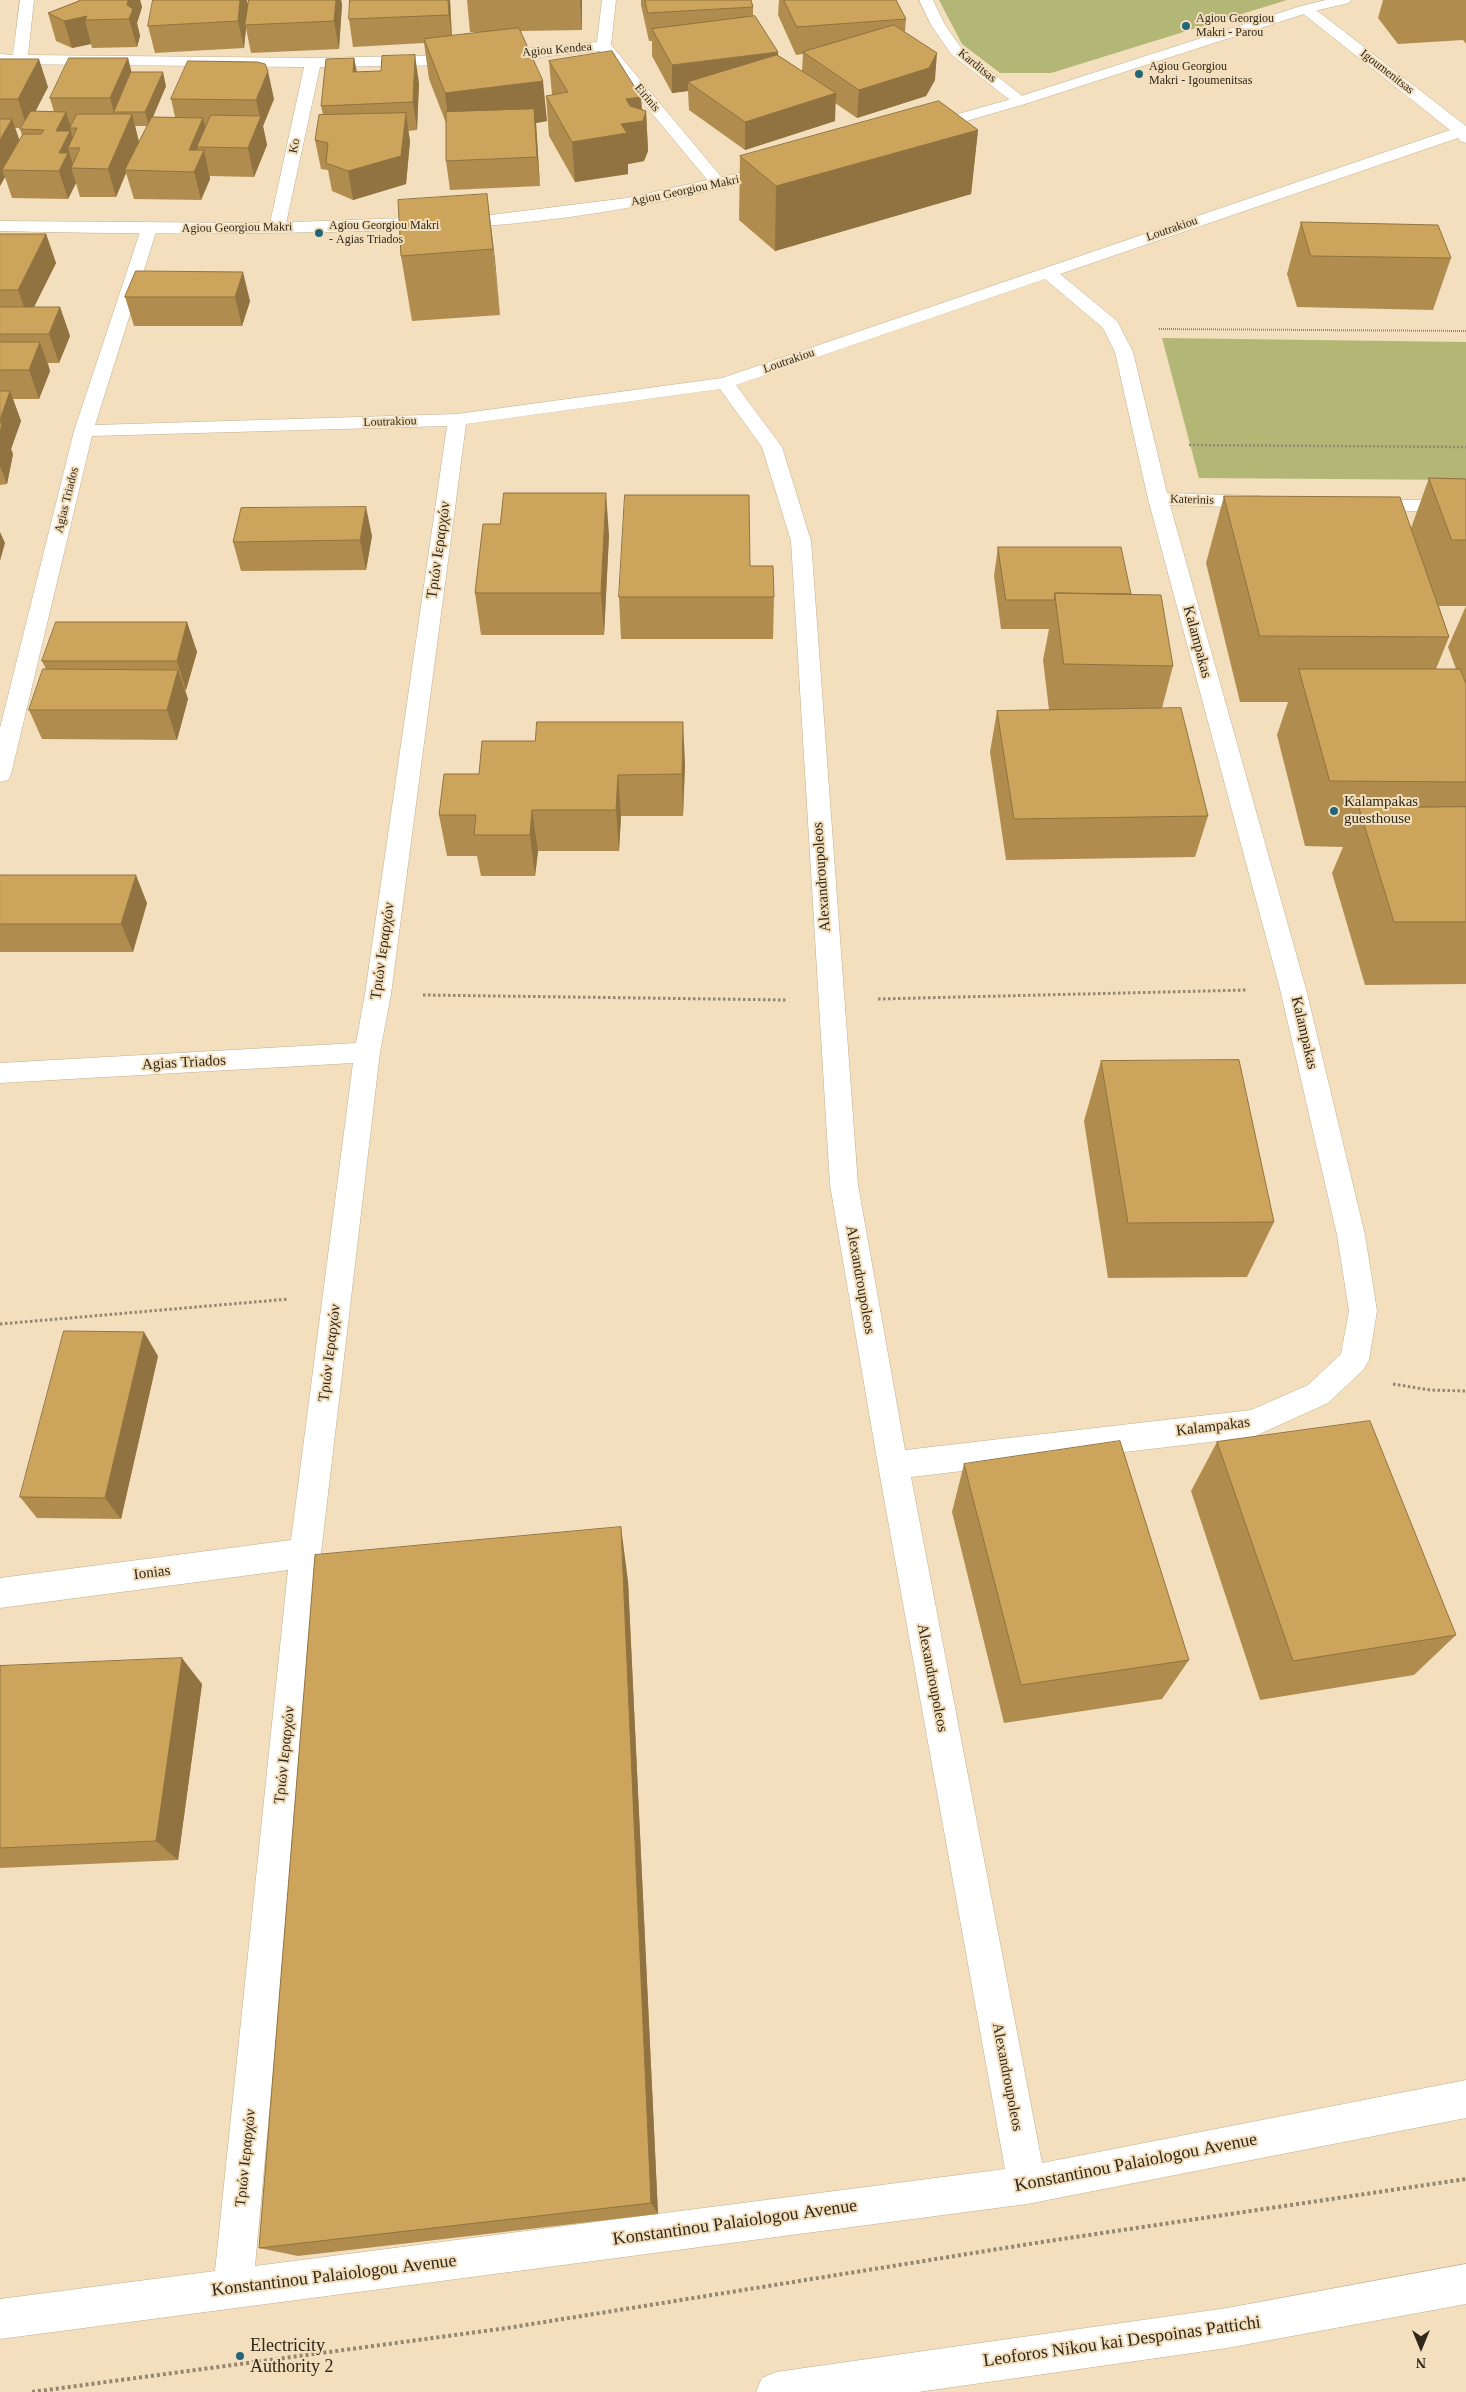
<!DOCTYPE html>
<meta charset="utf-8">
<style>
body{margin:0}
#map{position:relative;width:1466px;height:2392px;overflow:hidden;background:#f3dfbd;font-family:Georgia,serif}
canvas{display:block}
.north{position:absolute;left:1396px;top:2322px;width:50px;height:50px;-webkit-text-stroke:4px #f3dfbd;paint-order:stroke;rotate:180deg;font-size:14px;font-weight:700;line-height:20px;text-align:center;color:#2f281b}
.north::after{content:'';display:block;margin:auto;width:18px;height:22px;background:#2f281b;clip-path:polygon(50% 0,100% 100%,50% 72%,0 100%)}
</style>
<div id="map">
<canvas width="1466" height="2392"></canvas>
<div class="north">N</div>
</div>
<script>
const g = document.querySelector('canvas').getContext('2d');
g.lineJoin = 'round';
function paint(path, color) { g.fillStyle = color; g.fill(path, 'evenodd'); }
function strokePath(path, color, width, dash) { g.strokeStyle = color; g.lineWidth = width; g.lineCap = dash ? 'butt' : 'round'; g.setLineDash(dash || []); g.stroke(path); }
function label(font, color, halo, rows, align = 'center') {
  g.font = font + ' Georgia,serif'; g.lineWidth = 4; g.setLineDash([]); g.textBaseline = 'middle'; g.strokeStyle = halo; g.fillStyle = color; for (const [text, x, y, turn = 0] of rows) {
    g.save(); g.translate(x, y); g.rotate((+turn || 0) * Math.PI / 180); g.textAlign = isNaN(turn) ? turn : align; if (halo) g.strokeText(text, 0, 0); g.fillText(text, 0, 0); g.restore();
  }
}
paint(new Path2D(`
 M939 0H1287L1051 73H1000L962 44Z
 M1162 338 1466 342V480L1199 478Z`), '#b2b776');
const street = new Path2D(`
 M20 0H34L28 55 313 58 459 55 597 42 602 0H616L611 45 728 185 726 188H714L600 51 459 65 320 67 285 228 283 232H271L269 228 304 67 0 64V54L13 55Z
 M919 0H933L945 25 962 49 1025 98 1028 101 1025 104H1015L952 55 931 25Z
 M1306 5 1311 6 1466 126V143L1460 141 1458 138 1060 274 1117 321 1133 352 1167 493 1260 496 1267 498 1270 502 1267 506 1260 508 1170 505 1306 989 1365 1235 1377 1311 1369 1360 1364 1369 1328 1403 1253 1437 911 1477 1042 2163 1466 2080V2118L1027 2204 0 2339V2299L215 2271 288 1570 0 1608V1578L291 1540 353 1063 0 1083V1063L356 1043 365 994 447 426 92 436 11 774 8 780 0 782V728L74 431 141 229 143 225H155L157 229 95 425 457 414 722 378 1450 130 1301 12 1299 9ZM1045 279 1103 328 1115 352 1148 499 1280 989 1337 1235 1349 1311 1341 1354 1308 1385 1251 1410 905 1450 858 1185 811 541 782 447 736 385ZM720 389 762 447 791 541 830 1185 878 1465 1005 2169 255 2266 321 1553 380 1052 391 994 466 424Z
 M1365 499 1466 501V513L1358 509 1355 505 1358 501Z`);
const secondary = new Path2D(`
 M1326 0H1351L1349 3 1310 12 1025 104 925 133 919 131 917 128 919 125 1015 98 1301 6Z
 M776 165 782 167 784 170 782 173C701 194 620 212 537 221 469 229 401 230 332 232 221 234 111 234 0 231V221L265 223 491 215 627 198Z`);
const primary = new Path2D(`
 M1466 2264V2304L1227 2348 918 2392H756L762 2378 776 2372 1227 2308Z`);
strokePath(street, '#c2ae8e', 1);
strokePath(secondary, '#c2ae8e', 1);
strokePath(primary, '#c2ae8e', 1);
strokePath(new Path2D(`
 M1159 329 1466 331`), '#94866f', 2, [1, 1]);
strokePath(new Path2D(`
 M1189 445 1466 447`), '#94866f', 2.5, [2, 2]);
strokePath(new Path2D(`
 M423 995 787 1000
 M878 999 1247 990
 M0 1324 289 1299
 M1393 1384 1430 1390 1466 1391`), '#94866f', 3, [2.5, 2.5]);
strokePath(new Path2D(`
 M32 2392 507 2328 1042 2242 1466 2179`), '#94866f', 4, [3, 3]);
paint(street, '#fff');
paint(secondary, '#fff');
paint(primary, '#fff');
paint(new Path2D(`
 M79 0H140L142 7 137 23 140 36 137 47 92 48 91 44 72 48 56 41 48 13 79 1Z
 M247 0 248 7 249 0H341L342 4 339 49 251 53 246 28 244 48 155 53 148 26Z
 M450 0 452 36 485 32H470L467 0H582V30L520 31 547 121 536 123 540 186 450 190 446 161V123L429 79 424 43 353 47 349 19Z
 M641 0H751L753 7V17L778 55 802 71 803 54 796 55 778 15 779 0H896L906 19 905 32 935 80 926 96 857 118 835 103V121L745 150 689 110 688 91 672 93 652 56V41H649L641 5Z
 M1383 0H1466V44L1463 40 1398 44 1378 18Z
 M128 58 131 72 166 86 153 117H175L171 99H274L263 126 267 145 254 177 210 176V179L201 200 134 199 126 173 116 197H80L76 183 68 199 12 198 5 177 0 186V59L48 87 35 111 54 112 50 98ZM135 126H147L139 142ZM15 128H21L20 129 22 135 19 140Z
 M354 58 357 72 381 71 419 83 417 130 408 131 410 141 406 184 353 200 332 191 328 170 321 169 315 140 323 115 321 106Z
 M549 61 641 97 642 109 646 111 648 151 644 161 628 164V174L575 182 549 136 546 96 552 95Z
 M978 130 971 194 775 251 739 220 740 156Z
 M487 194 500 315 412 321 401 256Z
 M1301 222 1451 258 1433 310 1297 307 1287 274Z
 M0 234H46L56 263 34 307H60L70 336 59 363H48L50 371 39 399H13L21 421 11 449 13 454 7 484 0 485Z
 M136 271 250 301 242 326H134L125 297Z
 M1429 478 1466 479V984L1365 985 1332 873 1343 847 1305 846 1277 735 1288 702H1240L1206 563 1224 496 1411 528ZM1439 606H1466L1448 647 1456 669H1436L1449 637Z
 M500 524 609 535 604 635H481L475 593Z
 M372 536 366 570 241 571 233 542Z
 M998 547 1131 594 1173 666 1162 708 1208 816 1195 857 1006 860 990 752 997 711 1049 710 1043 660 1049 629H1001L994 576Z
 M750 566 774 597 773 639H621L619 597Z
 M187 622 197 652 186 690H185L188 699 177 740 42 739 29 710 46 669 42 661Z
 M685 763 683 816H621L619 851H538L535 876H481L477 856H447L439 815 479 774Z
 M0 875 147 903 133 952H0Z
 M1101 1061 1274 1222 1247 1277 1108 1278 1084 1121Z
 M158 1356 121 1519 37 1518 20 1497Z
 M1217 1442 1456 1635 1414 1675 1260 1700 1191 1491Z
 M964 1464 1189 1660 1162 1699 1004 1723 952 1512Z
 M628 1581 658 2214 298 2256 259 2248Z
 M0 1666 202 1684 178 1860 0 1868Z`), '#b08d4e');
paint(new Path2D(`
 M128 0H140L142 7 137 23 140 36 137 47 129 19 127 5Z
 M240 0H247L248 7 245 25 246 28 244 48 238 21Z
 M336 0H341L342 4 339 49 334 21Z
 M448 0H450L452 42 449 15Z
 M580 0H582V30Z
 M87 16 85 20 91 44 72 48 64 21Z
 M778 52V80L688 82V91L672 93V65Z
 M937 53 935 80 926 96 857 118 859 90Z
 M415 55 419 83 417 130 413 102Z
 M128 58 135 86 114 112 118 126 110 98Z
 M354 58 359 86 353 72Z
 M39 59 48 87 27 128 18 99Z
 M268 71 274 99 263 126 267 145 254 177 248 148 260 118 256 100Z
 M163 72 166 86 149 126 145 112Z
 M543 81 547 121 536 123 540 186 537 157 450 133 445 93Z
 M836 93 835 121 745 150V122Z
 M641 97 642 121 646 111 648 151 644 161 628 164V174L575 182 572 142 621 124 626 99Z
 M66 112 71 128H70L74 142 68 148 74 168H71L76 183 68 199 59 171V153L56 131Z
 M406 113 410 141 406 184 353 200 348 171Z
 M132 114 139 142 125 170 126 173 116 197 108 169Z
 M203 118 210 146 197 147 200 158 204 150 210 179 201 200 189 150Z
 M12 119 22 147 2 170 5 177 0 186V140Z
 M978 130 971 194 775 251 776 186Z
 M487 194 495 259 500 315 493 249Z
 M46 234 56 263 28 319 18 290Z
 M243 272 250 301 242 326 235 297Z
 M60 307 70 336 59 363 49 334Z
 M40 342 50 371 39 399 29 370Z
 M10 391 21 421 11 449 13 454 7 484 0 466V433L2 426 0 420Z
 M606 493 609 535 604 635 601 593Z
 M366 507 372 536 366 570 360 540Z
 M0 532 5 543 0 561Z
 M187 622 197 652 186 690 177 661Z
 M178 670 188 699 177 740 167 710Z
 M683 722 685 763 683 816 682 774Z
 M618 775 621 816 619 851 616 810Z
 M532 810 538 851 535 876 530 835Z
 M136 875 147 903 133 952 121 924Z
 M144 1332 158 1356 121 1519 105 1498Z
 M621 1527 628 1581 658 2214 651 2203Z
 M182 1658 202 1684 178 1860 156 1841Z`), '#907340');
const building = new Path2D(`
 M79 0H128L127 5 133 9 129 19 85 20 87 16 64 21 48 13 79 1Z
 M153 0H240L238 21 148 26Z
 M249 0H336L334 21 245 25Z
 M350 0H448L449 15 349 19Z
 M645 0H751L753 7 648 13Z
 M784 0H896L906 19 797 27Z
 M755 16 778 52 672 65 652 29Z
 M894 25 937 53 929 68 859 90 803 52Z
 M519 28 543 81 445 93 424 39Z
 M612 51 641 97 626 99 630 106 646 111 643 121 621 124 627 133 572 142 546 96 568 92 549 61Z
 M415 55 413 102 321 106 326 59 354 58 353 72 381 71 382 56Z
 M777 55 836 93 745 122 688 82Z
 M69 58H128L110 98H50Z
 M0 59H39L18 99H0Z
 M188 61 257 62 265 64 268 71 256 100 171 99Z
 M131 72H163L145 112H114Z
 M939 101 978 130 776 186 740 156Z
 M534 109 537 157 446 161V112Z
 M31 111 66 112 56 131H70L59 153H68L59 171 2 170 23 134H41L44 130 20 129Z
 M406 113 401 156 348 171 326 163 328 143 315 140 319 115Z
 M77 114H132L108 169 71 168 80 148H68L77 128H70Z
 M211 115 261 116 248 148 197 147Z
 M152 117 203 118 189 150H204L194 172 125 170Z
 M0 119H12L0 140Z
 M487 194 493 249 401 256 398 200Z
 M1301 222 1438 225 1451 258 1311 256Z
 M0 234H46L18 290H0Z
 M136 271 243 272 235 297H125Z
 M0 307H60L49 334H0Z
 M0 342H40L29 370H0Z
 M0 391H10L0 420Z
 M0 424H2L0 433Z
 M1429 478 1466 479V540H1452Z
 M504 493H606L601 593H475L483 524H500Z
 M625 495H749L750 566H773L774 597H619Z
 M1224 496 1400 497 1449 637 1260 636Z
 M366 507 360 540 233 542 241 508Z
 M998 547H1121L1131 594 1055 593 1054 600H1006Z
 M1055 593 1161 595 1173 666 1064 664Z
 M56 622H187L177 661H42Z
 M43 669 178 670 167 710H29Z
 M1299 669H1460L1466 684V782L1330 781Z
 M1181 708 1208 816 1014 819 997 711Z
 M537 722H683L682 774 618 775 616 810H532L530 835H474L476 815H439L444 774H479L482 741H535Z
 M1466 807V922H1394L1359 808Z
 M0 875H136L121 924H0Z
 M1239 1060 1274 1222 1128 1223 1101 1061Z
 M64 1331 144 1332 105 1498 20 1497Z
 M1370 1421 1456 1635 1293 1661 1217 1442Z
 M1120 1441 1189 1660 1021 1685 964 1464Z
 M621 1527 651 2203 259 2248 315 1555Z
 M182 1658 156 1841 0 1848V1666Z`);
paint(building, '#cda45b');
strokePath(building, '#907340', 1);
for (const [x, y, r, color] of [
 [1186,26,5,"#236678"],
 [1139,74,5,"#236678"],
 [319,233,5,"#236678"],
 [1334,811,5,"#236678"],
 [240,2356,5,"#236678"]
]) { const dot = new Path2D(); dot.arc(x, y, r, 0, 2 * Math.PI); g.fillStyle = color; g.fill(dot); strokePath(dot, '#f3dfbd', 2); }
label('12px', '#2f281b', '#f3dfbd', [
 ["Agiou Georgiou",1196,19],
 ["Makri - Parou",1196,33],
 ["Agiou Georgiou",1149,67],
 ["Makri - Igoumenitsas",1149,81],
 ["Agiou Georgiou Makri",329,226],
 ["- Agias Triados",329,240]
], 'left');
label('12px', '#2f281b', '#f3dfbd', [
 ["Agiou Kendea",557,50,-5],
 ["Karditsas",977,66,39],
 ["Igoumenitsas",1387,72,38],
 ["Eirinis",647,98,50],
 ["Ko",295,146,-78],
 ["Agiou Georgiou Makri",685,191,-12],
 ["Agiou Georgiou Makri",237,228,-1],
 ["Loutrakiou",1172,229,-19],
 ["Loutrakiou",789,361,-19],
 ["Loutrakiou",390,422,-2],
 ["Agias Triados",67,500,-76],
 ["Katerinis",1192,500,2]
]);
label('15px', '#2f281b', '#f3dfbd', [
 ["Τριών Ιεραρχών",439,550,-82],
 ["Kalampakas",1197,642,75],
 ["Alexandroupoleos",822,877,-94],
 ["Τριών Ιεραρχών",383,951,-82],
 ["Kalampakas",1304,1033,77],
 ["Agias Triados",184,1063,-3],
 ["Alexandroupoleos",860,1280,80],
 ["Τριών Ιεραρχών",330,1353,-83],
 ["Kalampakas",1213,1427,-7],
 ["Ionias",152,1573,-7],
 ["Alexandroupoleos",932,1678,79],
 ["Τριών Ιεραρχών",285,1755,-84],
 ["Alexandroupoleos",1007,2077,79],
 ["Τριών Ιεραρχών",246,2158,-84]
]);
label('15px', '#2f281b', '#f3dfbd', [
 ["Kalampakas",1344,802],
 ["guesthouse",1344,819]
], 'left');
label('18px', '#2f281b', '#f3dfbd', [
 ["Konstantinou Palaiologou Avenue",1136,2163,-11],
 ["Konstantinou Palaiologou Avenue",735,2223,-8],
 ["Konstantinou Palaiologou Avenue",334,2276,-7],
 ["Leoforos Nikou kai Despoinas Pattichi",1122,2342,-8]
]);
label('18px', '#2f281b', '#f3dfbd', [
 ["Electricity",250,2346],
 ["Authority 2",250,2367]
], 'left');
</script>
